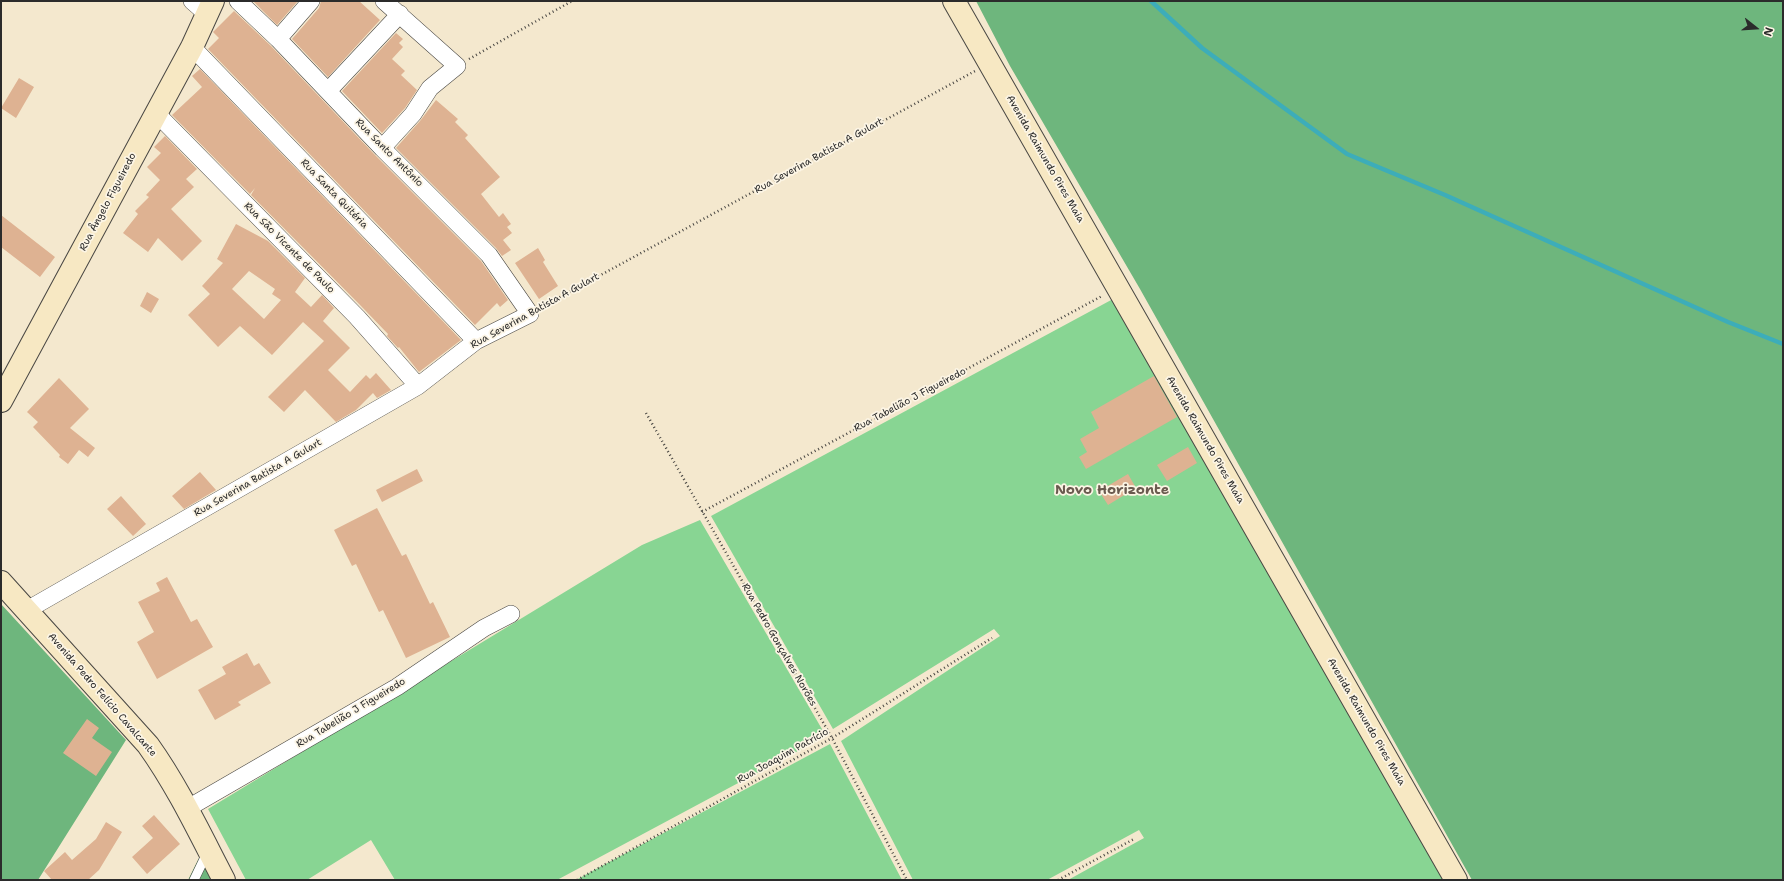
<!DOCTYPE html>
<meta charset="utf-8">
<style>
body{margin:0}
#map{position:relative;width:1784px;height:881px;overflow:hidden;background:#f4e8ce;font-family:"Shantell Sans",sans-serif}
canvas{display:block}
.frame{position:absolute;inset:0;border:2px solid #2b2b2b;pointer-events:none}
.north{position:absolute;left:1736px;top:8px;width:40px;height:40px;-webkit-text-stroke:3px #fcf5e5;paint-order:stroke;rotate:107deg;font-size:11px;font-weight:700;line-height:16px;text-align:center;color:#2b2b2b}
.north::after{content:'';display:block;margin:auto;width:14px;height:18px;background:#2b2b2b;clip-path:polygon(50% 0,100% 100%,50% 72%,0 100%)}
</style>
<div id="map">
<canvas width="1784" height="881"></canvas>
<div class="frame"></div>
<div class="north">N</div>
</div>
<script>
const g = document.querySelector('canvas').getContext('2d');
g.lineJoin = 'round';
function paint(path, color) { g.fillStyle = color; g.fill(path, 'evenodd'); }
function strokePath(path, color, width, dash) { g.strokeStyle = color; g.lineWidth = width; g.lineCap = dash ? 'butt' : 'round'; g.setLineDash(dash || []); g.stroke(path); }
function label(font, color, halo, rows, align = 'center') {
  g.font = font + ' "Shantell Sans",sans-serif'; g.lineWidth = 3.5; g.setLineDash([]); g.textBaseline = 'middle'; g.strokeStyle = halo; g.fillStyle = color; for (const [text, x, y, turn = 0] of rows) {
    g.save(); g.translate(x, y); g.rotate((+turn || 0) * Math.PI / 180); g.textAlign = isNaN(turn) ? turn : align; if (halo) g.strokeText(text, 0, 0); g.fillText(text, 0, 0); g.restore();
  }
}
paint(new Path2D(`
 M1113 299 1443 880H1068L1144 838 1139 830 1047 880H913L841 741 1000 636 994 629 833 729 711 516Z
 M700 520 826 736 557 880H395L371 840 307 880H246L208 809 642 545Z
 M830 744 902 880H576L598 868Z`), '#88d593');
paint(new Path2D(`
 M976 1H1783V880H1472L1140 289 1010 66Z
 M1 604 126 740 38 880H1Z
 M202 852 216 880H188Z`), '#6eb67d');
strokePath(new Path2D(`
 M1151 1 1202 48 1347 154 1445 195 1728 322 1783 344`), '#3dadb9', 4.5);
paint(new Path2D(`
 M253 1H298L277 25Z
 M321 1H359L380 20 328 77 292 39 319 8Z
 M234 11 271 46 375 155 481 261 508 300 500 307 497 303 475 325 208 49 219 38 213 32Z
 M396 33 403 39 399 43 403 47 392 59 405 71 401 75 417 90 405 108 382 133 342 91Z
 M200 69 461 340 419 372 399 347 398 348 387 336 388 334 361 306 251 195 255 188 250 194 172 115 202 87 192 76Z
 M19 78 34 87 16 118 1 108Z
 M436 100 458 119 455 122 468 135 465 138 500 177 481 194 499 217 503 213 511 224 507 227 512 233 503 240 511 250 502 256 496 248 396 148 420 121Z
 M165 136 197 169 186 179 194 187 171 209 202 241 182 261 158 238 148 252 123 233 138 214 135 211 149 197 146 195 160 180 147 167 161 153 154 147Z
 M1 215 55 257 40 277 1 247Z
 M236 224 268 241 305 278 295 292 311 307 322 295 334 308 323 321 350 348 328 370 350 392 366 375 370 379 376 373 391 390 377 398 373 393 356 410 336 422 305 390 284 412 268 397 324 341 303 322 272 355 240 326 218 347 188 315 210 294 202 286 223 263 217 259ZM249 271 275 289 272 294 281 300 264 319 232 289Z
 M538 248 545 260 543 262 558 286 539 299 515 263Z
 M147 292 159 299 151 313 140 306Z
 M1154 376 1177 417 1086 469 1079 457 1087 452 1080 439 1099 428 1091 412Z
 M59 378 89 409 70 428 95 448 88 457 79 450 68 464 59 457 60 455 33 427 38 422 27 412Z
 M1188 447 1197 463 1167 481 1157 465Z
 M417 469 423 481 382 502 376 490Z
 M200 472 216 490 184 509 172 496Z
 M1128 474 1136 488 1108 505 1099 491Z
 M121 496 146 524 133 536 107 509Z
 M377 508 402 556 406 554 430 604 433 602 450 637 406 658 383 610 379 612 356 564 352 566 334 530Z
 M167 577 191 622 197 619 213 647 157 679 137 642 154 632 138 602 160 591 156 583Z
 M247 653 254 666 259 663 271 683 238 702 241 705 215 720 198 690 226 674 222 667Z
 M87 719 99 728 92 738 112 752 96 776 63 753Z
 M154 815 180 844 147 874 132 857 153 838 142 826Z
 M106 822 122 832 99 870 88 880H52L44 871 65 852 72 860 96 839Z`), '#deb292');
const lane = new Path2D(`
 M194 880 207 853`);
const street = new Path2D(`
 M192 1 207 14
 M278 39 311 1
 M192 47 476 341
 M328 91 400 14
 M156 113 357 317 418 386
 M382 148 413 114 430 88 457 66 384 1
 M27 610 418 386 476 341 530 314 489 255 382 148 278 39 238 1
 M188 808 397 687 484 628 511 614`);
const secondary = new Path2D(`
 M954 1 1456 880
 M1 401 192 47 213 1
 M1 582 148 745C178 787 200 834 224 880`);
strokePath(lane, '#494743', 10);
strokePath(street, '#494743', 18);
strokePath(secondary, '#494743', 24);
strokePath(new Path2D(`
 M469 59 572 1
 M542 307 975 71
 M646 413 832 738 907 880
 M702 512 1102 296
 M577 880 832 738 992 638
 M1058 880 1134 839`), '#494743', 2.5, [1, 3]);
strokePath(lane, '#fff', 9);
strokePath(street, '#fff', 17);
strokePath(secondary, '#f7e8c3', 22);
label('10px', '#2b2b2b', '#fcf5e5', [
 ["Rua Santo Antônio",389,153,45],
 ["Rua Severina Batista A Gulart",819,156,-29],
 ["Avenida Raimundo Pires Maia",1045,159,60],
 ["Rua Santa Quitéria",334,194,46],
 ["Rua Ângelo Figueiredo",108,202,-62],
 ["Rua São Vicente de Paulo",289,248,45],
 ["Rua Severina Batista A Gulart",535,311,-29],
 ["Rua Tabelião J Figueiredo",910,400,-28],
 ["Avenida Raimundo Pires Maia",1205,440,60],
 ["Rua Severina Batista A Gulart",258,478,-30],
 ["Rua Pedro Gonçalves Norões",779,645,60],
 ["Avenida Pedro Felício Cavalcante",102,695,49],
 ["Rua Tabelião J Figueiredo",351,713,-31],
 ["Avenida Raimundo Pires Maia",1366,722,60],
 ["Rua Joaquim Patrício",783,756,-29]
]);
label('bold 14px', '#6a5a4f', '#fcf5e5', [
 ["Novo Horizonte",1112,490]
]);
</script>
